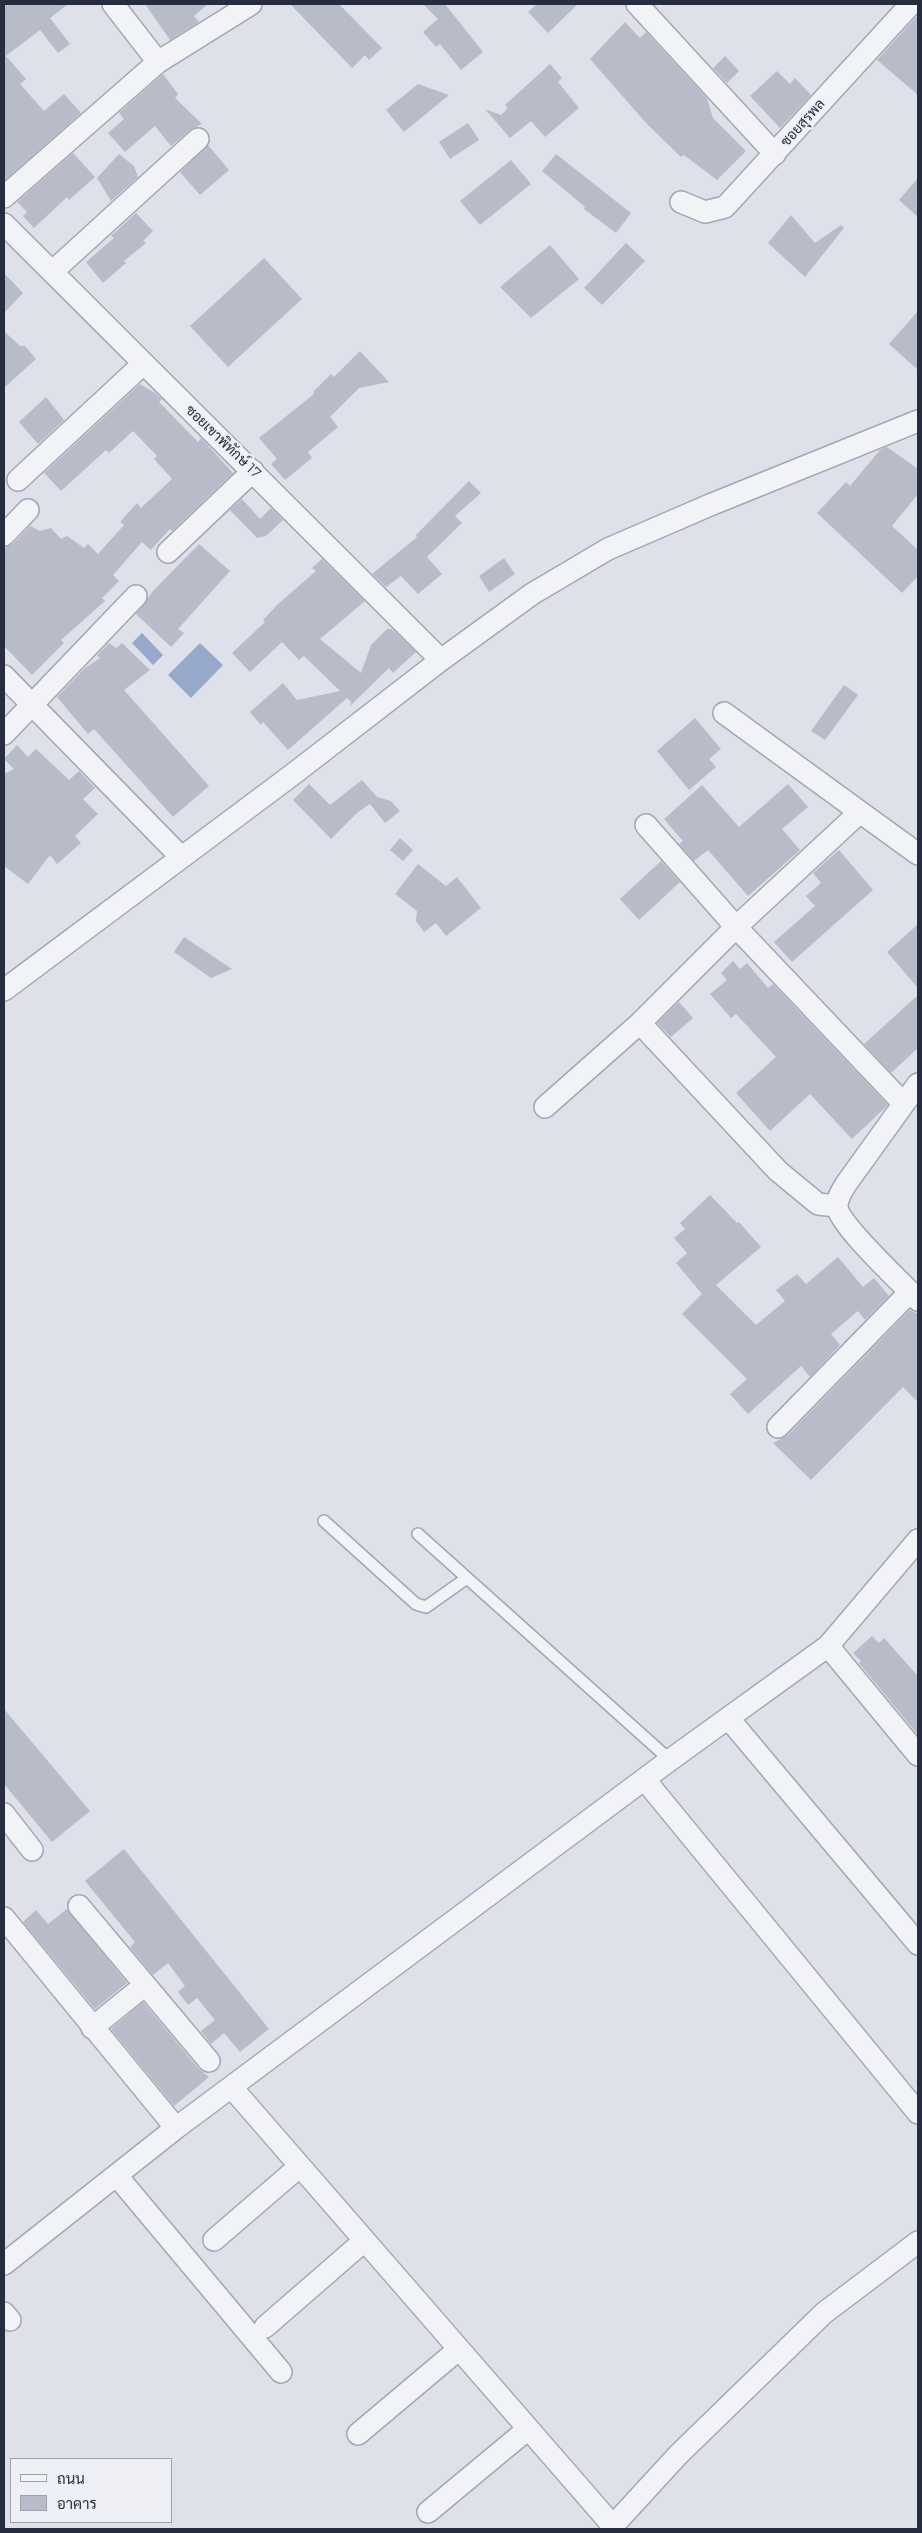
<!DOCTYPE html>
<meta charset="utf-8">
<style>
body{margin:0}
#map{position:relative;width:922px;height:2533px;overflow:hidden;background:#dee1e9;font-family:Montserrat,Sarabun,sans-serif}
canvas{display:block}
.frame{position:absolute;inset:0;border:5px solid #272d40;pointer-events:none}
.legend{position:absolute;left:10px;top:2458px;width:162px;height:65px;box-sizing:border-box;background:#eef0f6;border:1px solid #9ea2ad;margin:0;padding:6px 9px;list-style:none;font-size:15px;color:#272d40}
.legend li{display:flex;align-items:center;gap:10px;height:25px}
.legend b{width:25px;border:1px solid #9ea2ad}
</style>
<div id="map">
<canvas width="922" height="2533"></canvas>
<div class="frame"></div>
<ul class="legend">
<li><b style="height:6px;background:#f1f3f7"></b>ถนน</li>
<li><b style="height:14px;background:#b8bcc9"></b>อาคาร</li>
</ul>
</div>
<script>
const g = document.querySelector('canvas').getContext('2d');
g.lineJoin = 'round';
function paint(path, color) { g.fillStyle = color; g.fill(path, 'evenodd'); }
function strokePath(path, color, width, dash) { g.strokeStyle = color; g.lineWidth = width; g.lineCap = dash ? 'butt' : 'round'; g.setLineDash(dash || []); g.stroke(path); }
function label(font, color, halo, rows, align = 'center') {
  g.font = font + ' Montserrat,Sarabun,sans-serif'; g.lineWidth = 4.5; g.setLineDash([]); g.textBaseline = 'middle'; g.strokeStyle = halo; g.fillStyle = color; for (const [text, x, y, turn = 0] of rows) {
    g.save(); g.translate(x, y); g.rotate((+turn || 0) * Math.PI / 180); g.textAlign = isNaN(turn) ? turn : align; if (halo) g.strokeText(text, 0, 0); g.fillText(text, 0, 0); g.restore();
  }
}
paint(new Path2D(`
 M142 633 163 655 153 665 132 643Z
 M200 643 223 665 191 698 168 675Z`), '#97a9cb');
paint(new Path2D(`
 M4 4H68L50 18 70 44 58 53 40 30 6 56 26 79 20 84 44 111 64 94 81 113 4 181Z
 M145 4H208L194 16 199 22 170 40Z
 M290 4H339L382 48 369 60 365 55 352 68Z
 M423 4H445L483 52 461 70 440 44 436 47 423 32 438 19Z
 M537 4H578L548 33 528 12Z
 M918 15V95L877 60Z
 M625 22 640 38 646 32 707 98 713 118 746 151 717 180 684 155 681 157 647 124 590 59Z
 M725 56 739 71 727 83 713 68Z
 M550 64 562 78 558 82 579 108 545 137 531 121 510 138 485 109 501 115 508 108 505 105Z
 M777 71 790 84 795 78 811 95 780 128 750 96Z
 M163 74 178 94 175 98 202 124 190 130 171 146 155 126 125 152 108 133 124 119 119 113Z
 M418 84 449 95 404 132 386 110Z
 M468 123 479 140 450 159 439 142Z
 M208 145 229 170 200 195 180 172Z
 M73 153 95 177 69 200 67 197 34 228 23 216 27 212 17 202Z
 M119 154 134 166 138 177 111 201 97 178Z
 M556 154 631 213 616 233 584 209 585 207 542 171Z
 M511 160 531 184 480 225 460 201Z
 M918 178V217L899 200Z
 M136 213 153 231 143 241 146 243 124 261 126 263 103 283 86 262 114 238 111 236Z
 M791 215 815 243 841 225 844 228 805 277 768 243Z
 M626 243 645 261 602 305 584 288Z
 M550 245 579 279 531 318 500 287Z
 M264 258 302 299 228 367 190 326Z
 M4 273 23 293 4 313Z
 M918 311V370L889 344Z
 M4 331 20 346H25L36 359 4 388Z
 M360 351 389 382 359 388 330 417 338 427 308 452 312 458 285 480 271 464 277 459 259 438 314 394 313 392 331 374 334 377Z
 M140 384 155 393 162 399 159 402 198 442 201 438 233 473 172 531 170 529 151 550 142 542 113 575 119 581 102 598 105 601 61 640 64 643 32 675 4 646V547L13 544 30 526 40 531 51 528 61 539 67 536 84 548 88 544 98 554 124 525 120 522 137 503 141 508 172 479 154 459 157 456 133 431 109 453 106 450 61 491 44 473Z
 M46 397 64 420 38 444 19 422Z
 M887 447 918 469V494L892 526 918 550V576L902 593 817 513 846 482 850 486 880 450Z
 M469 481 481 493 455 516 462 523 427 557 442 574 418 594 401 576 386 587 372 574 417 537 416 535Z
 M242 499 260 519 271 508 283 520 266 536 257 538 230 510Z
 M199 544 230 571 178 629 184 633 171 647 136 614 153 591Z
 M504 558 515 574 489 592 479 576Z
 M322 559 365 601 320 639 361 673 371 645 387 629H392L416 652 393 673 389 668 350 706 351 702 347 698 288 750 263 722 261 725 250 712 283 683 297 700 340 691 304 656 299 660 282 642 250 672 232 653 265 622 263 620 278 604 316 571 312 568Z
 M109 643 116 648 122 643 150 670 124 690 209 786 173 817 94 729 88 734 57 697 85 668 100 658 97 655Z
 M844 685 858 695 825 740 811 731Z
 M695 718 721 749 709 759 716 767 689 790 657 751Z
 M17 745 28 757 36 749 69 780 79 771 95 788 83 799 98 814 75 836 81 843 57 864 50 855 28 884 4 866V774L14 769 4 759Z
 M362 780 377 797 391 801 400 811 385 823 370 804 358 812 331 839 293 800 309 784 330 805Z
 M788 784 808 807 782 829 800 850 748 896 708 850 694 861 679 844 683 841 664 819 702 785 739 827Z
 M400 838 413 850 403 861 390 850Z
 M839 850 873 890 792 962 774 942 815 906 806 896 821 883 813 873Z
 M661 861 680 882 639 920 620 899Z
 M418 864 446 886 457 877 481 908 446 936 436 923 424 932 416 921 417 911 395 894Z
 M918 924V988L887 952Z
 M184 937 232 969 211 978 174 952Z
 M733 961 740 969 747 963 768 988 773 984 888 1105 852 1139 810 1094 770 1131 736 1093 776 1057 736 1014 731 1018 710 994 727 980 721 973Z
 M918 995V1048L891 1073 864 1044Z
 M679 1002 693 1018 671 1037 657 1023Z
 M710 1195 737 1223 739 1222 761 1247 716 1285 756 1325 785 1301 776 1290 797 1274 806 1284 838 1257 863 1287 874 1278 889 1296 865 1320 858 1311 831 1334 840 1345 810 1377 801 1366 748 1414 730 1394 747 1379 682 1314 702 1294 676 1263 687 1253 674 1238 685 1229 680 1223Z
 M910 1310 918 1314V1402L903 1387 811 1480 773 1443 787 1436Z
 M872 1636 879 1643 884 1638 918 1676V1735L859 1663 861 1661 853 1653Z
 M4 1709 90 1811 52 1842 4 1784Z
 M124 1849 269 2029 240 2052 224 2033 211 2044 201 2031 215 2020 197 1998 188 2005 178 1992 185 1986 168 1963 153 1975 130 1947 135 1942 85 1881Z
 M67 1909 127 1983 95 2009 23 1922 36 1910 48 1924Z
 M143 2002 199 2069 209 2077 174 2106 111 2029Z`), '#b8bcc9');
const lane = new Path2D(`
 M324 1521 416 1604 426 1607 467 1578
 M418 1534 670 1760`);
const street = new Path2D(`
 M113 4 158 62
 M637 4 775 154
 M4 197 158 62 251 4
 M681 202 705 212 725 207 911 4
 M4 224 441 660
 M52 272 198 139
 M18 480 143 364
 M4 535 28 510
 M168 552 253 471
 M4 676 181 857
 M724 713 860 812
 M4 734 136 596
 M4 990 292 775 441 660 532 594 608 549 710 505 918 421
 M640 1023 778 1171 818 1204 837 1206
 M918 1084 846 1184C842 1191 837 1198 837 1206 838 1224 903 1284 918 1300
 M903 1103 736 927 860 812 918 854
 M545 1107 640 1023 736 927 646 825
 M778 1427 910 1292
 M828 1646 918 1755
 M729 1719 918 1944
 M645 1780 918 2113
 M4 1814 32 1850
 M79 1906 209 2061
 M4 1918 176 2128
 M92 2028 145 1985
 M233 2089 613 2526
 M117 2176 281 2372
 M214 2240 300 2166
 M4 2264 176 2128 670 1760 828 1646 918 1540
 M4 2313 10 2320
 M265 2327 364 2241
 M358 2434 459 2349
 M428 2512 528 2429
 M610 2529 678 2455 824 2313 918 2242`);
strokePath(lane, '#a3a7b3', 14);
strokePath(street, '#a3a7b3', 24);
strokePath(lane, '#f1f3f7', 11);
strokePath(street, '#f1f3f7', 21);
label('14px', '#272d40', '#eef0f6', [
 ["ซอยสุรพล",803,123,-48],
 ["ซอยเขาพิทักษ์ 17",223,442,44]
]);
</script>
